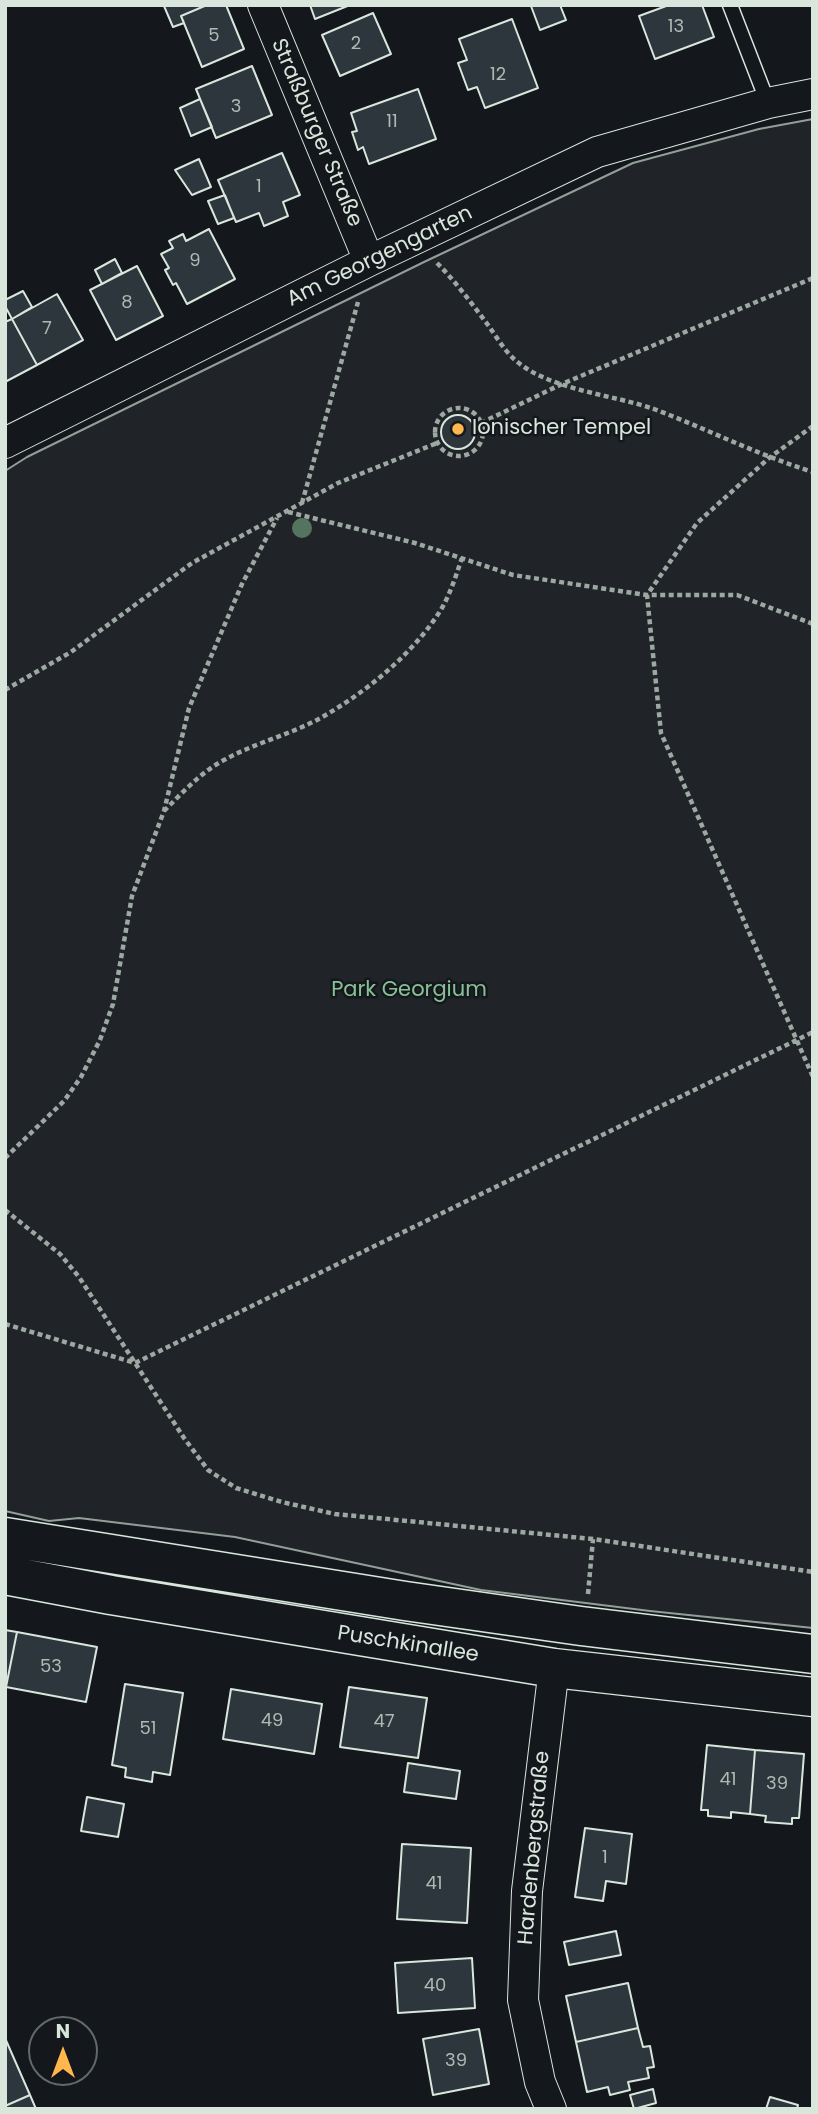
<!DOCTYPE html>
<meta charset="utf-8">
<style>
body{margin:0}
#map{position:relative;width:818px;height:2114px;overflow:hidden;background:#14181c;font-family:Poppins,sans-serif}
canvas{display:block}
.frame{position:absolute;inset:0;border:7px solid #d8e6dc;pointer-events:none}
.north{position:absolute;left:28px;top:2016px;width:70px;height:70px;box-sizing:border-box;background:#14181c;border:2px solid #626a69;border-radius:50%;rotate:0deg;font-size:19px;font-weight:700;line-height:28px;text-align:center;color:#d8e6dc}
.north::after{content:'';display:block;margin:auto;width:24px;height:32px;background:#ffb74d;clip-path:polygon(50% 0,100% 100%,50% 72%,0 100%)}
</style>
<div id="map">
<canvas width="818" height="2114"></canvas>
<div class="frame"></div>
<div class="north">N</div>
</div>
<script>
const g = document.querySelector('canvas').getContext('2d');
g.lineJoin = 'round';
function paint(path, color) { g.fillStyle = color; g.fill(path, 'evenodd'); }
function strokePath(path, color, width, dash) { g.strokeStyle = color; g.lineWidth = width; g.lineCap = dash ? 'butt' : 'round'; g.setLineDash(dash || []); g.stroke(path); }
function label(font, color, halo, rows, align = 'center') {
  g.font = font + ' Poppins,sans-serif'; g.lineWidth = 5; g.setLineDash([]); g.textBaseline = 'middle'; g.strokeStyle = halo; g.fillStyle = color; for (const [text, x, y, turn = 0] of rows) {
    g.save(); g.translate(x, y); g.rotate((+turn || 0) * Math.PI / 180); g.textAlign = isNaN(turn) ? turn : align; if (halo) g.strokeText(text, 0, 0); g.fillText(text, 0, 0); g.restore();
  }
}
const green = new Path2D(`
 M813 119V1628L650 1611 481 1590 235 1537 79 1518 49 1521 5 1511V471L27 457 424 262 633 163 759 129Z`);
paint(green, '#202428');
strokePath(green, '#939e99', 2);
const building = new Path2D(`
 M207 5H226L244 49 202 67 181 16Z
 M207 5 181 16 184 23 173 27 164 6Z
 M310 5H350L315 19Z
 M533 5H560L566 20 540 30 531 6Z
 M669 5H702L714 37 655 59 639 16Z
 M373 13 391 54 340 76 322 35Z
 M512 19 538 88 485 108 477 87 468 90 458 63 467 60 459 39Z
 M252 66 272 115 216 138 196 89Z
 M418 89 436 139 369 164 363 147 358 150 352 132 357 131 351 113Z
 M200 99 212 127 191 136 180 108Z
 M282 153 300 195 283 202 288 216 264 226 259 213 236 222 218 180Z
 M199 159 211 187 192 195 175 170Z
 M225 195 234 218 218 224 208 201Z
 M209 229 235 279 187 304 176 283 173 285 165 270 169 268 161 254 173 248 169 241 183 234 186 241Z
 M115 259 122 273 102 284 95 270Z
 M137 266 163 316 116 340 90 290Z
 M23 291 32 307 12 319 5 306V300Z
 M57 294 83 340 37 365 12 319Z
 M12 319 37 365 5 382V322Z
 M441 432a17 17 0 1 1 34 0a17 17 0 1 1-34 0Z
 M5 1630 17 1632 6 1687H5Z
 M17 1632 97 1647 86 1702 6 1687Z
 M125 1684 183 1693 170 1775 153 1772 152 1782 125 1777 126 1768 112 1765Z
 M349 1687 427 1698 418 1758 340 1747Z
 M231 1689 322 1704 314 1754 223 1739Z
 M707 1745 755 1750 750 1814 731 1812V1818L708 1816V1810H701Z
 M755 1750 804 1754 799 1818H792V1824L765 1822 766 1816 750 1814Z
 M408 1763 460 1771 456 1799 404 1792Z
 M87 1797 124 1804 118 1837 81 1831Z
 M585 1828 632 1834 626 1884 606 1881 603 1901 575 1897Z
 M402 1844 471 1848 467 1923 397 1919Z
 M616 1931 621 1955 569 1965 564 1942Z
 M472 1958 475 2008 398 2013 395 1963Z
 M628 1983 638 2028 576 2042 566 1996Z
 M638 2028 643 2047 650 2046 654 2067 647 2068 649 2078 628 2082 630 2090 610 2095 608 2087 587 2092 576 2042Z
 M479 2029 489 2084 433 2095 423 2039Z
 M5 2038 30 2095 5 2106Z
 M653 2089 656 2103 634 2109 630 2095Z
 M30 2095 36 2109H5V2106Z
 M770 2097 798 2105 797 2109H766Z`);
paint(building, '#2c363c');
strokePath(building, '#d8e6dc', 2);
const service = new Path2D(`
 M730 5 768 103`);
const minor = new Path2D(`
 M263 5 369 261
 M5 443 369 261 597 152 768 103 813 94
 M551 2109 540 2082 523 2000 527 1891 554 1668`);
const secondary = new Path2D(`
 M5 1537 405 1601 581 1626 813 1654
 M5 1575 111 1595 554 1668 813 1697`);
strokePath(service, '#d8e6dc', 17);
strokePath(minor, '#d8e6dc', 32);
strokePath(secondary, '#d8e6dc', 41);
strokePath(new Path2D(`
 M437 263C456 282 472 304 488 325 496 336 504 350 514 359 548 390 611 394 654 409 707 429 758 455 813 472
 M435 432a24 24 0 1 1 48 0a24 24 0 1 1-48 0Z
 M481 423 562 384 813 278
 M813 426 769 458 697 523 647 595 661 733 813 1077
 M302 503 358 302
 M288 512 415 543 513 575 647 595H737L813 624
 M5 690 71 652 192 563 338 483 437 443
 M164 811C183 792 202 771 226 759 257 742 293 734 324 716 369 690 415 652 442 608 451 592 456 575 462 558
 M5 1158 64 1101 81 1077 100 1040 113 1004 132 896 164 811 189 708 242 584 277 518
 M5 1210 60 1254 79 1277 184 1438 208 1470 236 1488 282 1502 335 1514 593 1539 813 1572
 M5 1324 135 1363 813 1032
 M588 1594 593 1539`), '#9da8a2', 4.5, [5, 3.5]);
strokePath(service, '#14181c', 14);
strokePath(minor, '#14181c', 30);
strokePath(secondary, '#14181c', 38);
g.fillStyle = '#55745f';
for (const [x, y] of [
 [302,528]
]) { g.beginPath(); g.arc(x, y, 10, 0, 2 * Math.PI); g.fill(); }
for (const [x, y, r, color] of [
 [458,429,7,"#ffb74d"]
]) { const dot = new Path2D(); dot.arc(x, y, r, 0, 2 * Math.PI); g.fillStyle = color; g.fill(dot); strokePath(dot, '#14181c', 2.5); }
label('18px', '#adbab4', null, [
 ["13",676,27],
 ["5",214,36],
 ["2",356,44],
 ["12",498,75],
 ["3",236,107],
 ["11",392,122],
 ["1",259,187],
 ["9",195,261],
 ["8",127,303],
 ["7",47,329],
 ["53",51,1667],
 ["49",272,1721],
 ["47",384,1722],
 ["51",148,1729],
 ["41",728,1780],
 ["39",777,1784],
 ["1",605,1858],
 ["41",434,1884],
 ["40",435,1986],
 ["39",456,2061]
]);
label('21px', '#d8e6dc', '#14181c', [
 ["Straßburger Straße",316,133,67],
 ["Am Georgengarten",380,257,-26],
 ["Puschkinallee",408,1645,9],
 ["Hardenbergstraße",535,1848,-85]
]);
label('21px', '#d8e6dc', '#14181c', [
 ["Ionischer Tempel",472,429]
], 'left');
label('21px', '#8ac095', '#14181c', [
 ["Park Georgium",409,991]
]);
</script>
